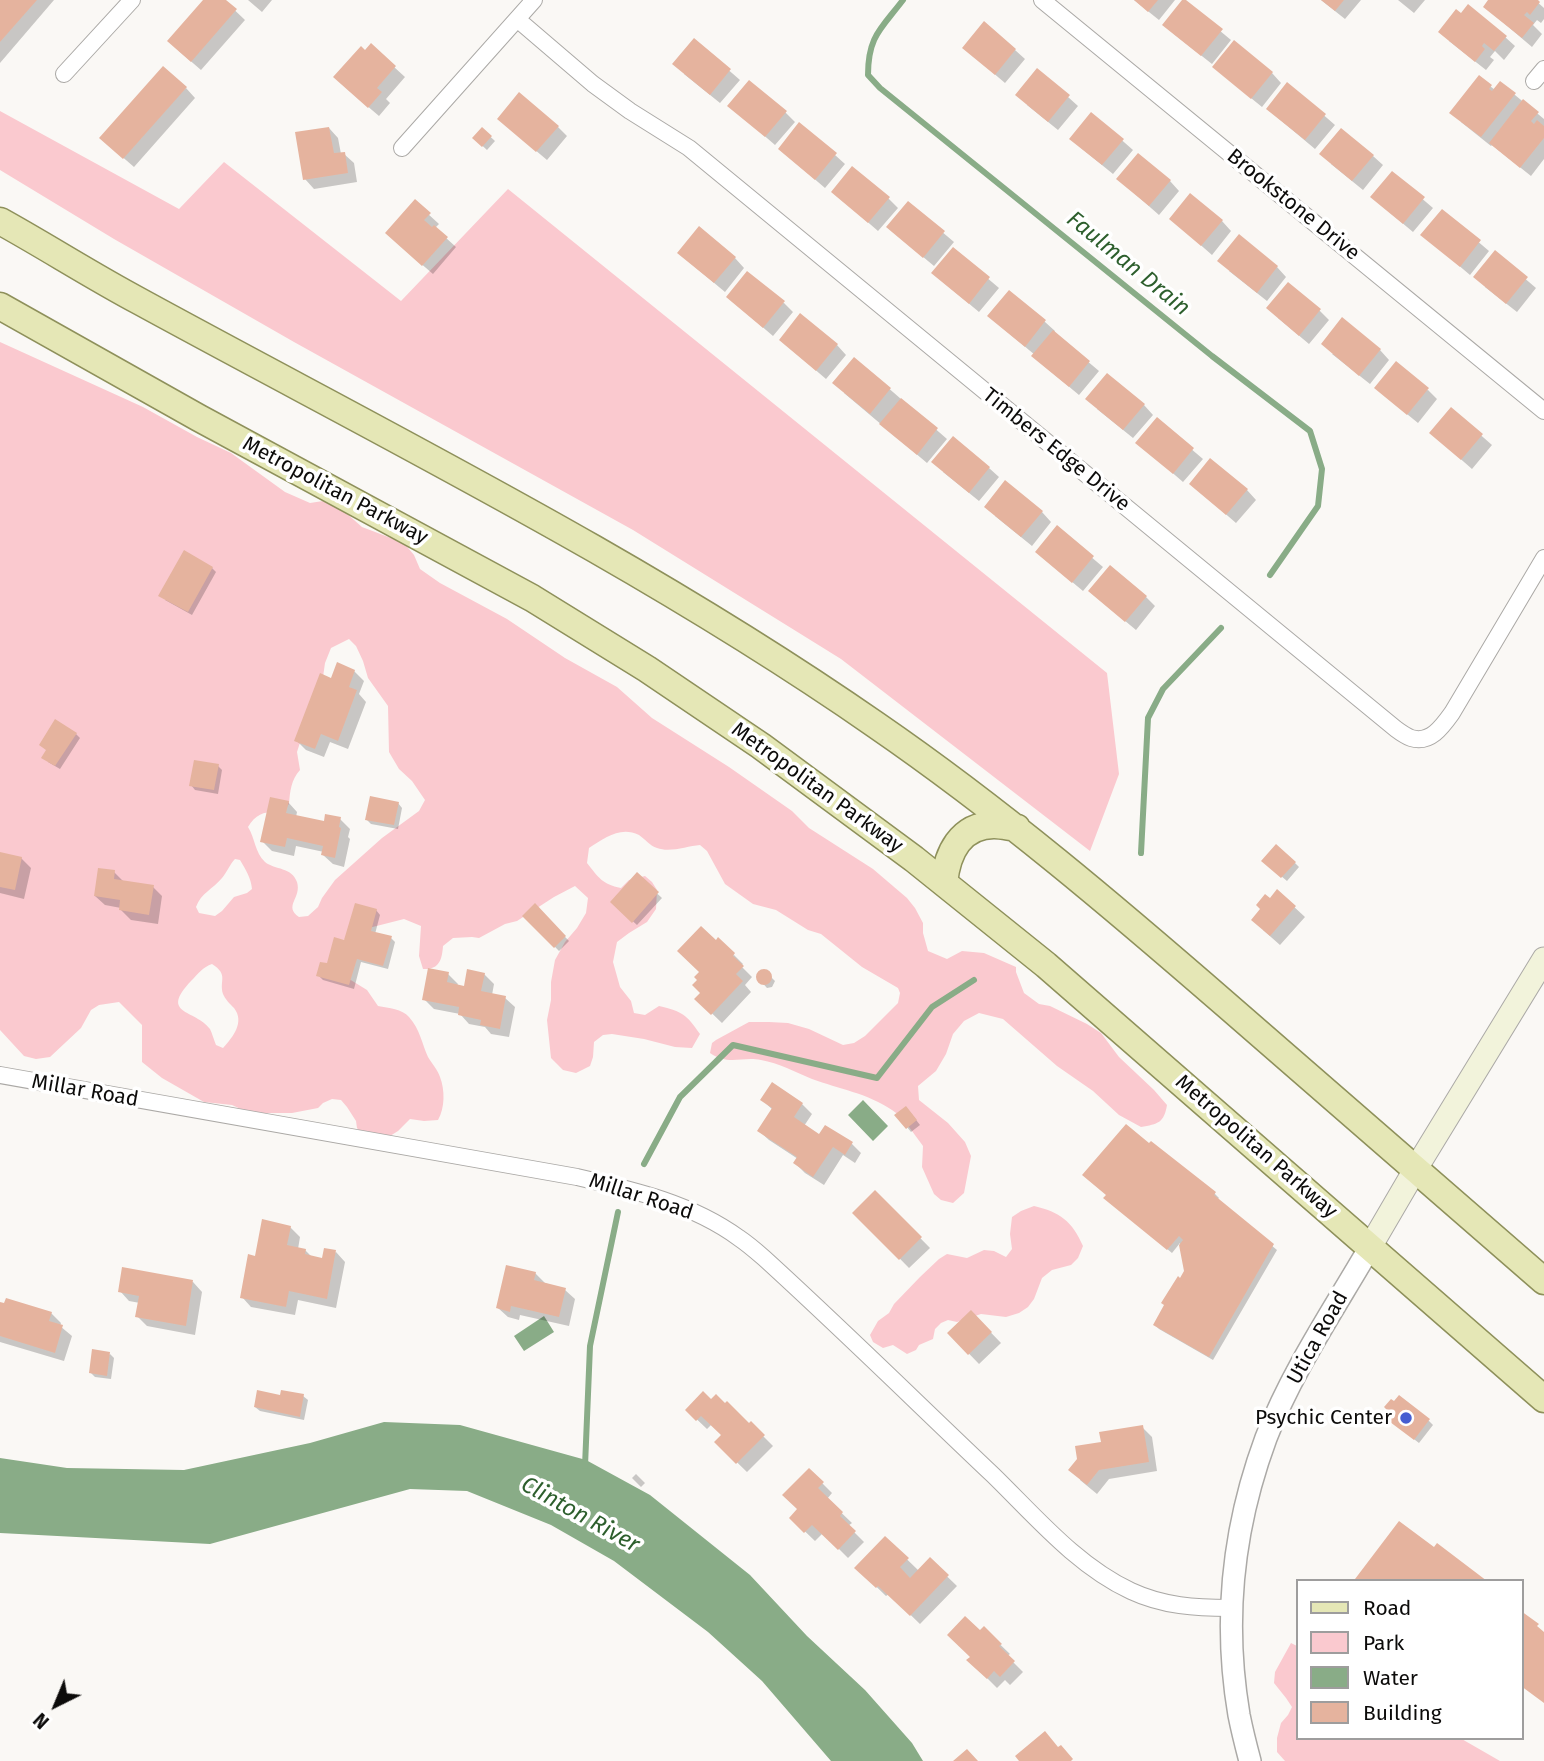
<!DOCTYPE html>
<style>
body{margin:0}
#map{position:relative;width:1544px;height:1761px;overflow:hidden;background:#faf8f5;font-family:"Fira Sans",sans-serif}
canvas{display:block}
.legend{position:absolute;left:1296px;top:1579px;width:228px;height:161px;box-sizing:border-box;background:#fff;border:2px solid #9e9d9d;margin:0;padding:9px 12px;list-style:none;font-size:21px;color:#0c0b0a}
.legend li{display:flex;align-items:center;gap:14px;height:35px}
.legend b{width:35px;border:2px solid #9e9d9d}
.north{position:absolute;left:21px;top:1670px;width:70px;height:70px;-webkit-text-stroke:5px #fff;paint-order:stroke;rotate:223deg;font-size:19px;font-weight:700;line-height:28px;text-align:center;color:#0c0b0a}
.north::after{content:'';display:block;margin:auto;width:24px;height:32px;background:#0c0b0a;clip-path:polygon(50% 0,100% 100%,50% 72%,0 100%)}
</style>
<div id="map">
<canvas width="1544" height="1761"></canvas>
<ul class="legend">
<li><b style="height:9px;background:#e5e7b6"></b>Road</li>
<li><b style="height:19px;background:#fac9cf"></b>Park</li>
<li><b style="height:19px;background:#89ac87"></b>Water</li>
<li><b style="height:19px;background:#e5b39e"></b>Building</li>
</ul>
<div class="north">N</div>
</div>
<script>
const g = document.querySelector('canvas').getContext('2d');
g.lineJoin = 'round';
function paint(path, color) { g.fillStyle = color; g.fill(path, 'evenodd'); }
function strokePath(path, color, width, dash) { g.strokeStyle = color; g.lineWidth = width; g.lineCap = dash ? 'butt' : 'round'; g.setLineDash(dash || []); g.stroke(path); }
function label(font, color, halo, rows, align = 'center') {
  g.font = font + ' "Fira Sans",sans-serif'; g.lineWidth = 7; g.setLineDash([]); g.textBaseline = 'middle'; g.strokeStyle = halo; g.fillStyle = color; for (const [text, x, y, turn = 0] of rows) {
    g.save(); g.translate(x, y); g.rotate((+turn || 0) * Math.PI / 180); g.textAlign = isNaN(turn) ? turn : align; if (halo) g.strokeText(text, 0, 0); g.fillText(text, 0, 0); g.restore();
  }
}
paint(new Path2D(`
 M0 111 179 209 224 162 401 301 508 189 1107 673 1119 774 1090 851 841 659 633 530 294 342 114 239 0 170Z
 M0 342 143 407 197 437 231 453 285 492 310 503 323 501 345 512 362 527 404 543 414 555 420 569 440 583 507 619 565 658 617 687 652 718 729 767 792 811 809 828 873 869 907 898 915 908 923 923V933L928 951 947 959 962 951 984 953 1016 967V972L1024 993 1039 1004 1050 1006 1087 1024 1101 1033 1119 1057 1154 1090 1167 1105C1164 1123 1158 1124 1141 1127L1119 1115 1093 1091 1057 1066 1003 1019 979 1013 964 1021 953 1034 946 1054 936 1071 918 1086 919 1100 948 1123 965 1142 971 1156 964 1193 953 1203 941 1200 934 1194 922 1167 923 1146C914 1134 904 1118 892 1110 867 1093 839 1089 812 1079 795 1072 779 1063 761 1060 742 1056 729 1066 710 1053L712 1043 716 1040 749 1022H769L788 1023 809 1029 843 1045 854 1043 865 1036 898 1003 900 993 898 988 862 967 821 934 808 930 776 910 753 904 725 884 707 851 700 845C687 846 670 853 657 848 650 846 645 839 639 835 620 826 605 838 589 848L587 863C599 878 602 884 621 888L629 880 645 876 652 882 657 890 656 909 647 922 629 933 617 942 613 962 620 987 631 1001 634 1013 645 1015 659 1006C683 1012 686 1014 700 1034L692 1048 675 1047 644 1039 612 1034 603 1035 594 1042 593 1057 590 1066 576 1073 563 1070 551 1058 547 1020 551 1000V982L555 960 565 942 577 928 586 913 588 898 575 886 554 897 517 921 505 924 479 938 472 937 453 938 443 946C442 960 439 970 423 969L419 956 421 926 404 919 353 932 339 944 341 974 367 990 378 1006C389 1008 402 1009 409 1017 420 1029 422 1044 428 1057 432 1064 438 1070 440 1077 445 1090 445 1108 438 1120L424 1121 410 1119 398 1131 382 1141 362 1134 357 1128 356 1121 347 1107 341 1100 332 1099 323 1103 318 1108 292 1113H249L232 1105 204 1102 162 1078 142 1062V1025L119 1002 99 1005 91 1010 81 1028 50 1057 36 1059 24 1056 0 1030ZM349 639 356 646 363 661 368 678 388 706 389 752 399 769 412 781 425 800 419 811 382 838 335 880 322 898 318 907 308 916 299 917C283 906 302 898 297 882 292 867 275 870 265 862 255 853 255 838 248 827 257 812 267 811 282 812L289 804C290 791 291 780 300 770L297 752 303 733 322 684 325 663 331 648ZM235 859 240 860C246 870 251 878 252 889L247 893 234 897 222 911 215 916 199 913 196 907C201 893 213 889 222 878 227 872 230 864 235 859ZM212 964C229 975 219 980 223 994 225 999 230 1004 234 1008 245 1022 233 1037 223 1048L216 1045C214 1040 212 1033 210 1029 195 1009 159 1015 191 981 198 974 203 967 212 964Z
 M1034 1206C1060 1212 1072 1221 1083 1246L1078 1258 1071 1265 1052 1270 1042 1278 1034 1299 1028 1307 1019 1313 1006 1317 981 1314 957 1322 948 1320 941 1323 935 1329 933 1339 919 1345 916 1350 907 1354 893 1345 883 1348 873 1342 870 1335 878 1321 889 1313 894 1304 920 1277 939 1259 947 1254 967 1258 984 1250 994 1251 1006 1257 1012 1249 1010 1234 1012 1217 1021 1211Z
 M1291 1643 1297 1646V1738H1460L1500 1761H1285L1277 1752V1738L1281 1723 1288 1715 1292 1707 1286 1698 1274 1683 1275 1672Z`), '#fac9cf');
paint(new Path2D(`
 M863 1100 888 1126 873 1141 848 1115Z
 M544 1316 554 1332 524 1351 514 1336Z
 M384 1422 460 1425 586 1460 650 1495 750 1575 807 1636 865 1690 912 1743 923 1761H831L762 1681 708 1632 614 1561 551 1525 467 1491 410 1489 210 1544 0 1533V1458L67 1468 184 1470 310 1443Z`), '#89ac87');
paint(new Path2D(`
 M0 0H54L0 63Z
 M205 0H224L245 20 201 70 179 51Z
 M248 0H272L262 12Z
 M1134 0H1175L1159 20Z
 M1321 0H1361L1345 19Z
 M1398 0H1425L1414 13Z
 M1491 0H1535L1544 8V19L1541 23 1537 20 1533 25 1542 34 1532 47 1485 7Z
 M1184 1 1231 40 1212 64 1174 34Z
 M1505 37 1515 46 1504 60 1495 51 1490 57 1494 60 1486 70 1449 41Z
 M694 40 740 80 720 103 684 74Z
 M371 46 405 77 386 99 390 103 379 116 345 87 365 52Z
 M964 48 1015 50 1025 59 1005 83Z
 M1272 73 1281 83 1262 107 1224 76Z
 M1288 84 1335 125 1315 149 1278 118Z
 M1490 86 1495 90 1515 95 1544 119V159L1531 176 1492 145 1491 146 1461 122Z
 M186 88 195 98 134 167 111 147Z
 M1068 97 1078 106 1058 130 1027 105Z
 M730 106 785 112 795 122 775 145Z
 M1092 114 1133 150 1113 174 1081 148Z
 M558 127 567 136 547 160 509 128Z
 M329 128 338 138 341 154H344L354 163 357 182 314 189 305 179Z
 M482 129 495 141 487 150 474 138Z
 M835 155 845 164 825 188 790 158Z
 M1373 156 1383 165 1363 190 1331 164Z
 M1392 173 1433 208 1413 232 1382 206Z
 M1118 179 1170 181 1179 191 1159 215Z
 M833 192 888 198 898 208 878 231Z
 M415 202 439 224 435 228 456 247 433 274 397 243Z
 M908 203 954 242 934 266 898 236Z
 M1442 211 1489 251 1470 275 1423 235Z
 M1171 219 1222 221 1231 231 1212 255Z
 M953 249 999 288 979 312 943 282Z
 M1495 253 1536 288 1517 312 1485 287Z
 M735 258 744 268 725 292 689 262Z
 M1277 267 1286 277 1267 301 1229 271Z
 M1009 292 1045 322 1055 331 1054 333 1099 371 1079 395 1043 365 1035 355 999 325Z
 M784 303 793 312 773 336 738 306Z
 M1319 310 1329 320 1309 344 1278 318Z
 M837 345 846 355 826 379 791 349Z
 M1380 350 1389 360 1370 384 1332 354Z
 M855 359 947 439 927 463 844 393Z
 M1428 390 1437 399 1418 423 1386 397Z
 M1144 405 1153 415 1133 438 1097 409Z
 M1451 409 1492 445 1472 469 1431 433Z
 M1157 420 1203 459 1183 482 1138 443Z
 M989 468 999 477 979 501 943 472Z
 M1191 484 1247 490 1256 500 1236 523Z
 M1042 512 1051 522 1032 546 995 516Z
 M1057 528 1103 567 1083 591 1047 561Z
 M212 568 216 572 192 615 165 600Z
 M1146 597 1155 606 1136 630 1100 600Z
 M354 671 364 681 359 694 366 702 348 749 330 742 324 757 306 750 296 740 332 680Z
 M76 734 80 738 60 769 48 762Z
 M218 766 222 770 218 794 195 790 191 785Z
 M288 802 297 812 296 817 325 823 340 819 350 829 348 837 350 839 344 867 333 864 323 855 324 852 296 846 294 856 272 851 262 841Z
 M398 803 402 808 398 829 371 824 367 820Z
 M0 854 21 858 31 868 24 899 0 893Z
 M1295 863 1299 867 1287 881 1268 865Z
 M114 872 124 882 153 887 162 896 158 924 131 920 121 910V908L105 905 95 896Z
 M637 875 662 898 637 925 612 902Z
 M1278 892 1305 917 1280 945 1263 930 1270 900Z
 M535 906 569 941 559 951 525 916Z
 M376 910 380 915 375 934 391 938 395 942 388 969 361 962 354 989 323 980 318 975 345 943Z
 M734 955 743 964 741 966 752 977 745 985 751 992 722 1023 697 999 702 993 700 980 701 972Z
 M761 971H765L775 981 772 987 767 988 758 978V974Z
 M448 974 458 984 457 986 465 988 484 974 494 984 492 995 505 998 515 1007 509 1037 491 1034 485 1027 469 1024 460 1014 434 1009 424 999Z
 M772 1084 802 1104 812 1114 804 1126 820 1136 852 1144 861 1153 855 1163 843 1155 824 1185 805 1173 795 1163 798 1159 769 1140 759 1131 773 1110 762 1100Z
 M910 1112 920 1125 911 1132 897 1115Z
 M1150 1146 1215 1194 1219 1198 1217 1200 1277 1250 1213 1360 1159 1329 1155 1325 1186 1272 1180 1243 1172 1253 1110 1202Z
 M875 1192 930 1248 909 1268 855 1213Z
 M290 1227 300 1237 298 1249 305 1250 312 1257 324 1260 336 1252 345 1262 336 1308 298 1300 295 1315 251 1307 242 1297 256 1258Z
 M535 1273 545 1283 565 1290 575 1299 569 1326 520 1315 519 1320 508 1317 498 1308Z
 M193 1282 202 1292 195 1335 147 1326 137 1316 140 1303 129 1301 120 1291Z
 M0 1304 51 1313 61 1323 60 1326 72 1336 64 1361 0 1342Z
 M971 1312 1001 1343 979 1364 949 1333Z
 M110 1354 114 1358 111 1379 95 1377 90 1372Z
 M303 1396 308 1400 304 1420 260 1411 255 1407 282 1397Z
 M687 1410 749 1426 751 1424 773 1446 747 1472 716 1442 723 1435 712 1424 707 1429Z
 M1389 1420 1429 1421 1433 1425 1419 1443Z
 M1142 1427 1152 1437 1157 1471 1109 1479 1097 1494 1080 1480 1103 1443Z
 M809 1470 832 1493 827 1499 852 1523 848 1526 864 1542 848 1558 823 1533 815 1541 791 1518 800 1510Z
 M636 1474 645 1483 641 1487 632 1478Z
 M885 1538 919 1571 930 1560 957 1586 920 1624 889 1594 886 1596 857 1568Z
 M984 1629 1010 1654 1007 1656 1023 1672 1010 1685 1005 1680 997 1688 969 1660 981 1633Z`), '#0003');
strokePath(new Path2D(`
 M903 0C881 29 868 36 868 75L880 88 1212 356 1310 431 1322 469 1318 506 1270 575
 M1141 853 1148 718 1163 689 1221 628
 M644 1164 680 1097 733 1045 877 1078 932 1007 974 980
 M585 1466 590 1346 618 1212`), '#89ac87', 6);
paint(new Path2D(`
 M0 0H37L0 42Z
 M203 0H226L237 9 191 62 167 41Z
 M1134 0H1158L1148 12Z
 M1182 0H1186L1223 29 1201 56 1162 25Z
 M1321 0H1344L1335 11Z
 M1488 0H1538L1540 2 1530 15 1527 12 1524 15 1534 23 1522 38 1483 7Z
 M1468 4 1507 36 1494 51 1484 43 1482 46 1485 49 1475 62 1438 32 1456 9 1461 13Z
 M984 21 1016 49 995 75 962 48Z
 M694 38 731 69 710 95 672 64Z
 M1234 40 1273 72 1251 99 1212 67Z
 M371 43 396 66 377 88 382 92 368 108 333 77 361 46 365 50Z
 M163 66 187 87 123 159 99 138Z
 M1037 68 1070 95 1048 122 1015 95Z
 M1479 75 1492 85 1489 89 1492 91 1500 81 1516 93 1481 137 1449 113Z
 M749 80 787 111 765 137 727 106Z
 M1287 82 1326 114 1305 140 1266 109Z
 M519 92 559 126 536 152 497 119Z
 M1523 99 1539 112 1531 121 1534 124 1537 120 1544 126V138L1520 168 1489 143Z
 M1091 112 1124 139 1102 165 1069 139Z
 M799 122 837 153 815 180 778 149Z
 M329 127 334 153 345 152 348 173 303 180 295 132Z
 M482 127 492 136 482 147 472 138Z
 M1341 128 1374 155 1352 181 1319 154Z
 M1138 153 1171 180 1149 206 1116 179Z
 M852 166 890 197 868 223 831 192Z
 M1392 171 1425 197 1403 224 1370 197Z
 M1190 193 1223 220 1201 246 1169 219Z
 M415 199 431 213 424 220 432 227 434 225 448 237 422 266 385 233Z
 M908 201 945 231 923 258 886 227Z
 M1442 209 1481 240 1460 267 1420 235Z
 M699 226 736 257 714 283 677 253Z
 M1239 234 1278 266 1257 293 1217 261Z
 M953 247 990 277 969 304 931 273Z
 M1495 250 1528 277 1506 304 1473 277Z
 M747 271 785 301 763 328 726 297Z
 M1288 282 1321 309 1299 336 1266 308Z
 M1009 290 1046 320 1025 347 987 316Z
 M800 313 838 344 816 371 779 340Z
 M1342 317 1381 349 1359 376 1321 344Z
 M1053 330 1090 361 1069 387 1031 356Z
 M854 357 891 388 870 414 832 383Z
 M1396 361 1429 388 1407 415 1374 388Z
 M1107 373 1145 404 1123 430 1085 399Z
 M901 398 938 428 917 455 879 424Z
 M1451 407 1483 434 1461 460 1429 433Z
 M1157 417 1194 448 1173 474 1135 443Z
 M953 436 990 467 969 493 931 462Z
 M1210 458 1248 489 1226 515 1189 484Z
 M1005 480 1043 511 1021 537 984 507Z
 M1057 525 1094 556 1072 583 1035 552Z
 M184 550 213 567 188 612 158 596Z
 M1110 565 1147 596 1125 622 1088 591Z
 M337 662 355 670 349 687 357 690 338 741 321 734 315 749 294 741 320 673 331 678Z
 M55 719 77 733 55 766 41 758 46 750 39 745Z
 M194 760 219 764 214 790 189 786Z
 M370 796 399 802 394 825 365 820Z
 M270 797 289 801 286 813 324 821 325 814 341 817 339 827 341 828 335 858 321 855 323 846 287 838 285 847 260 842Z
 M1276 844 1296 862 1281 878 1261 861Z
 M0 852 22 857 15 890 0 887Z
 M98 868 115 870 114 879 154 885 149 915 119 910 120 900 94 896Z
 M637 872 659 892 632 923 610 902Z
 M1277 889 1296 906 1270 936 1251 920 1260 909 1256 905 1265 894 1270 898Z
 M355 903 377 909 371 931 392 936 383 966 357 959 349 985 316 976 320 962 327 963 334 937 344 940Z
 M535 903 566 936 554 948 522 916Z
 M701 926 716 940 718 937 735 953 733 956 744 966 736 974 743 981 711 1015 694 999 700 993 692 985 697 980 694 977 699 972 677 951Z
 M428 968 449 972 447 982 464 986 467 969 485 973 481 991 506 996 500 1029 480 1025 481 1020 458 1015 459 1007 422 1000Z
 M756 977a8 8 0 1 1 16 0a8 8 0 1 1-16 0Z
 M772 1082 803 1103 794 1117 819 1134 825 1125 853 1142 845 1155 833 1147 813 1177 793 1163 797 1157 757 1131 772 1108 760 1100Z
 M906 1106 917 1120 906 1129 894 1115Z
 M1126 1124 1149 1143 1151 1141 1216 1192 1214 1195 1274 1244 1209 1357 1153 1325 1164 1305 1161 1303 1178 1276 1180 1278 1184 1271 1179 1245 1183 1240 1179 1236 1167 1250 1103 1198 1106 1195 1082 1175Z
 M875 1190 922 1237 899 1260 852 1213Z
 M262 1219 291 1226 287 1245 306 1249 305 1254 322 1258 324 1248 336 1250 327 1299 289 1291 286 1307 240 1298 248 1254 255 1256Z
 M506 1265 536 1272 534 1280 566 1288 559 1317 511 1306 510 1312 496 1308Z
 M122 1267 193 1280 186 1326 135 1317 139 1296 118 1292Z
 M6 1298 52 1312 49 1321 63 1325 55 1353 0 1336V1302L4 1303Z
 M971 1310 992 1332 968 1355 947 1333Z
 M92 1349 110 1352 107 1376 89 1373Z
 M257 1390 280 1395 281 1390 304 1394 300 1417 254 1407Z
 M703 1391 711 1399 716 1394 725 1403 727 1401 749 1423 751 1421 765 1435 736 1464 714 1442 721 1435 701 1416 696 1421 685 1410Z
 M1399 1395 1430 1419 1414 1440 1382 1416 1387 1410 1384 1407 1391 1399 1394 1401Z
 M1143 1425 1149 1462 1099 1470 1087 1485 1068 1470 1077 1459 1075 1446 1101 1442 1099 1432Z
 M809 1468 824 1482 818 1488 843 1512 840 1516 856 1531 838 1550 812 1525 804 1533 789 1518 797 1509 782 1495Z
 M1399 1521 1434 1547 1437 1543 1487 1581H1357L1355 1579Z
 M885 1536 909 1558 900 1567 910 1578 930 1557 949 1575 910 1616 878 1586 876 1588 854 1568Z
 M1521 1611 1539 1624 1537 1626 1544 1632V1703L1521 1686Z
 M965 1616 980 1630 984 1626 1002 1644 999 1646 1015 1661 1000 1677 994 1671 987 1679 966 1660 970 1657 947 1635Z
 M1045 1731 1058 1747 1061 1745 1073 1759 1071 1761H1019L1015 1756Z
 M967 1749 978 1761H953Z`), '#e5b39e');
const minor = new Path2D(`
 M1042 0 1544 411
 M517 19 593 84 630 111 689 148 1396 729C1400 732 1406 736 1411 738 1430 744 1442 727 1452 713L1544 558
 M64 74 132 0
 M1534 81 1544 69
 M402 148 534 0
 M0 1075 577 1177C633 1190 691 1203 739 1238 748 1244 756 1251 764 1258 842 1329 917 1403 993 1475 1035 1516 1077 1566 1131 1591 1163 1606 1196 1608 1230 1608`);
const tertiary = new Path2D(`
 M1250 1761C1246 1746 1242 1730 1239 1715 1223 1621 1233 1527 1266 1438 1292 1371 1334 1309 1370 1247`);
const secondary = new Path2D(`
 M1370 1247 1415 1170 1544 959`);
const primary = new Path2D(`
 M0 221C47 247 92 276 139 301 388 437 643 563 876 725 1001 811 1116 909 1230 1008 1335 1099 1439 1190 1544 1281
 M0 306 199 418 532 598 647 669 761 746 914 859 1046 965 1544 1399
 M944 883C947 854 960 825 994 825 1001 825 1009 827 1017 828`);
strokePath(minor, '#aba9a6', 18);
strokePath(tertiary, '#aba9a6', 24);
strokePath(secondary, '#aba9a6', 25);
strokePath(primary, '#8e905b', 29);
strokePath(minor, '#fff', 16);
strokePath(tertiary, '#fff', 21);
strokePath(secondary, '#f2f3db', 23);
strokePath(primary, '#e5e7b6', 26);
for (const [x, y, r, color] of [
 [1406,1418,7,"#465dd1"]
]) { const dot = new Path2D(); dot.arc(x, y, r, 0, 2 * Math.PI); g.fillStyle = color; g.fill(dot); strokePath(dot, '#fff', 2.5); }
label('21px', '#0c0b0a', '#fff', [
 ["Brookstone Drive",1293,205,39],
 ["Timbers Edge Drive",1056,450,39],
 ["Metropolitan Parkway",335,491,28],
 ["Metropolitan Parkway",817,788,36],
 ["Millar Road",85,1091,10],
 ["Metropolitan Parkway",1256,1147,41],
 ["Millar Road",641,1197,18],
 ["Utica Road",1318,1338,-61]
]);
label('21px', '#0c0b0a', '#fff', [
 ["Psychic Center",1392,1418]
], 'right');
label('italic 23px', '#2d5f2d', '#fff', [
 ["Faulman Drain",1128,264,39],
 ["Clinton River",580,1515,29]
]);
</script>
